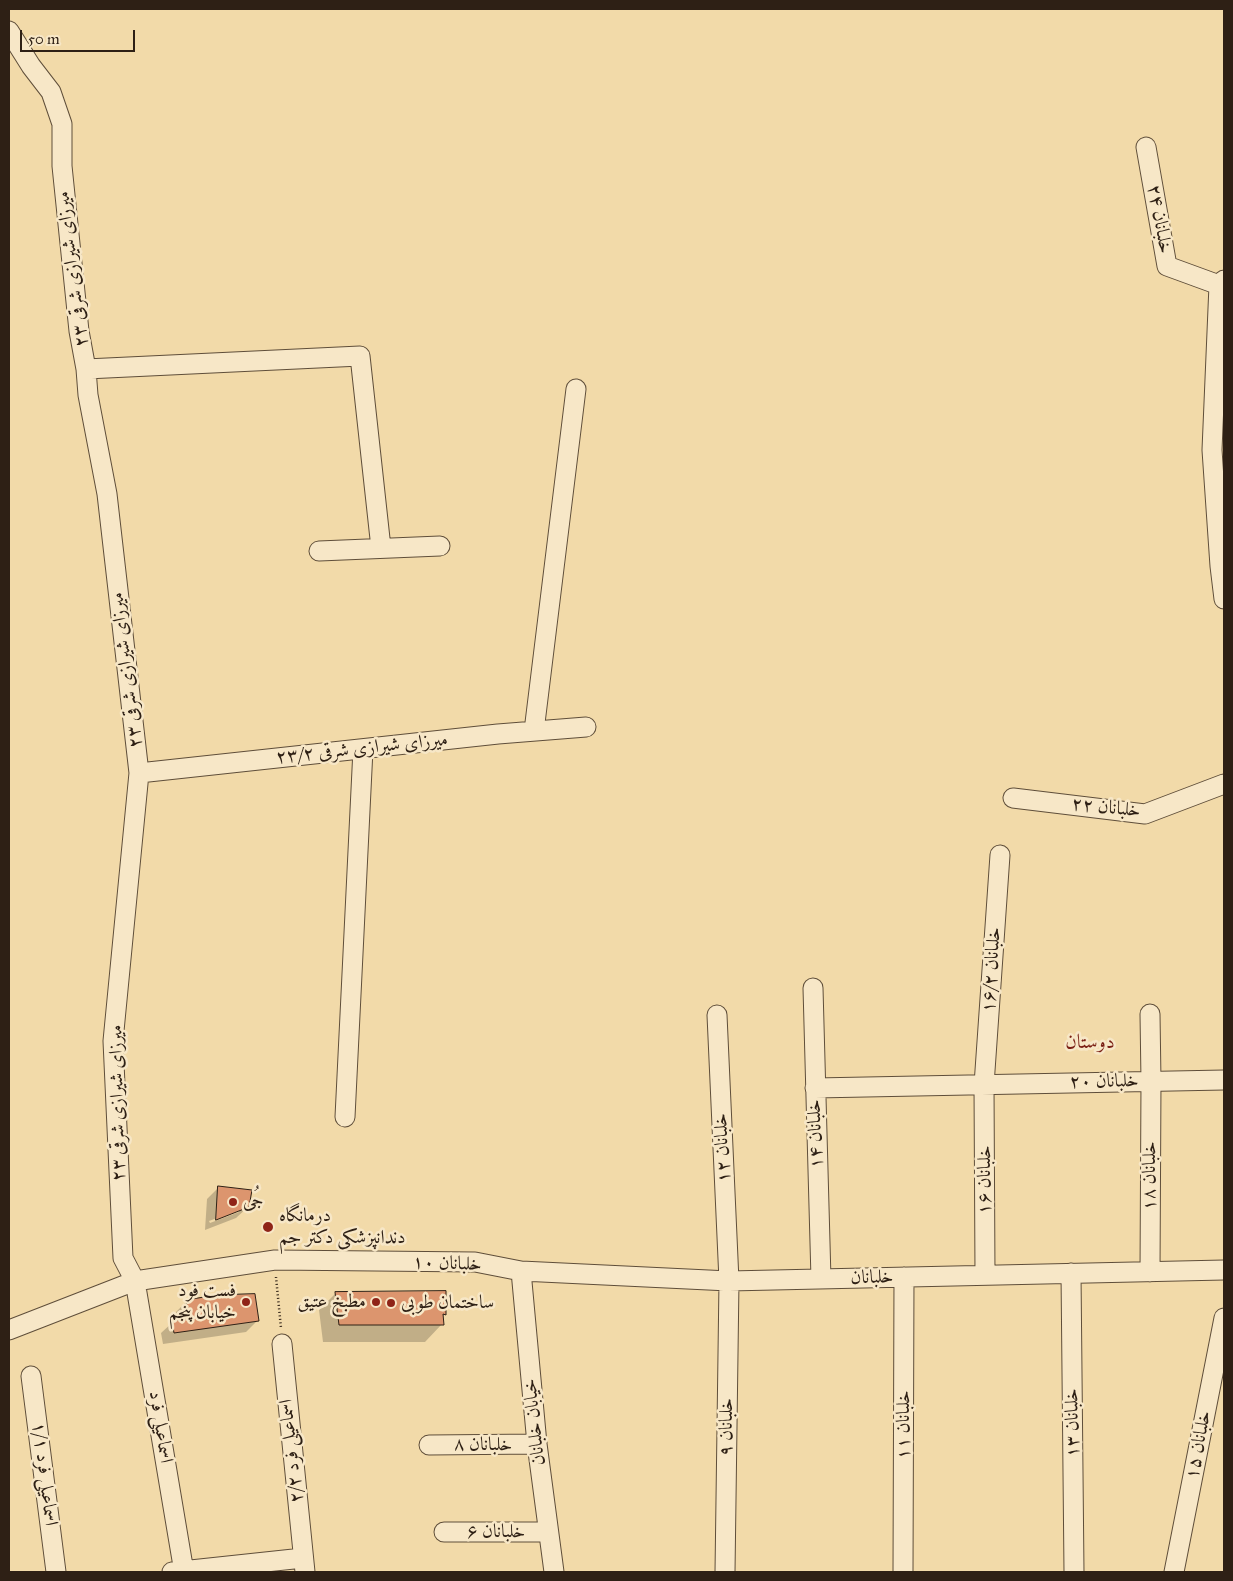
<!DOCTYPE html>
<meta charset="utf-8">
<style>
body{margin:0}
#map{position:relative;width:1233px;height:1581px;overflow:hidden;background:#f2daa9;font-family:"IM FELL Great Primer",serif}
canvas{display:block}
.frame{position:absolute;inset:0;border:10px solid #2e2015;pointer-events:none}
.scale{position:absolute;left:20px;top:30px;width:115px;height:22px;box-sizing:border-box;border:2px solid #2e2015;border-top:0;padding-left:6px;font-size:15px;line-height:18px;white-space:nowrap;color:#2e2015;-webkit-text-stroke:4px #f7e7c7;paint-order:stroke}
</style>
<div id="map">
<canvas width="1233" height="1581"></canvas>
<div class="frame"></div>
<div class="scale">50 m</div>
</div>
<script>
const g = document.querySelector('canvas').getContext('2d');
g.lineJoin = 'round';
function paint(path, color) { g.fillStyle = color; g.fill(path, 'evenodd'); }
function strokePath(path, color, width, dash) { g.strokeStyle = color; g.lineWidth = width; g.lineCap = dash ? 'butt' : 'round'; g.setLineDash(dash || []); g.stroke(path); }
function label(font, color, halo, rows, align = 'center') {
  g.font = font + ' "IM FELL Great Primer",Amiri,serif'; g.lineWidth = 5; g.setLineDash([]); g.textBaseline = 'middle'; g.strokeStyle = halo; g.fillStyle = color; for (const [text, x, y, turn = 0] of rows) {
    g.save(); g.translate(x, y); g.rotate((+turn || 0) * Math.PI / 180); g.textAlign = isNaN(turn) ? turn : align; if (halo) g.strokeText(text, 0, 0); g.fillText(text, 0, 0); g.restore();
  }
}
paint(new Path2D(`
 M218 1188 248 1207 236 1218 205 1230 207 1199ZM239 1210V1212L210 1223 209 1221Z
 M336 1293 445 1314 442 1317V1324L425 1342H323L319 1310Z
 M187 1301 258 1320 246 1332 163 1344 161 1333 173 1322 177 1321 176 1312Z`), '#0003');
const building = new Path2D(`
 M218 1186 252 1190 249 1207 216 1220Z
 M446 1291V1315L443 1314 444 1325H339L335 1292Z
 M255 1294 259 1321 174 1333 172 1321 189 1318 186 1300 216 1295Z`);
paint(building, '#dc956e');
strokePath(building, '#2e2015', 1);
const minor = new Path2D(`
 M9 31 31 66 51 92 62 124V166L79 331 86 369 88 395 107 494 139 773 113 1041 123 1258 135 1281 184 1572
 M1146 147 1167 266 1219 285
 M1224 280 1219 285 1212 450 1220 566 1224 599
 M86 369 360 356 381 548
 M319 551 440 546
 M534 731 576 389
 M139 773 498 734 586 727
 M1013 798 1145 814 1224 784
 M813 988 821 1279
 M1150 1014 1151 1081 1150 1272
 M717 1015 729 1281 725 1572
 M815 1088 1224 1080
 M345 1117 363 749
 M521 1271 537 1444 554 1572
 M1071 1273 1074 1572
 M985 1275 984 1085 1000 855
 M9 1330 135 1281 275 1260 475 1262 521 1271 729 1281 1224 1270
 M282 1344 305 1572
 M31 1376 56 1572
 M429 1445 537 1444
 M444 1532H548
 M172 1572 303 1558
 M903 1572 904 1277
 M1174 1572 1224 1318`);
strokePath(minor, '#5f4e3a', 21);
strokePath(new Path2D(`
 M276 1277 281 1328`), '#2e2015', 2.5, [1, 2.5]);
strokePath(minor, '#f7e7c7', 19);
for (const [x, y, r, color] of [
 [233,1202,5,"#8f2418"],
 [268,1227,6,"#8f2418"],
 [246,1302,5,"#8f2418"],
 [376,1302,5,"#8f2418"],
 [391,1303,5,"#8f2418"]
]) { const dot = new Path2D(); dot.arc(x, y, r, 0, 2 * Math.PI); g.fillStyle = color; g.fill(dot); strokePath(dot, '#f7e7c7', 2); }
label('19px', '#2e2015', '#f7e7c7', [
 ["۲۴ خلبانان",1159,219,80],
 ["۲۳ میرزای شیرازی شرقی",73,269,-97],
 ["۲۳ میرزای شیرازی شرقی",127,670,-97],
 ["۲۳/۲ میرزای شیرازی شرقی",362,749,-6],
 ["۲۲ خلبانان",1106,808,6],
 ["۱۶/۲ خلبانان",992,970,-86],
 ["۲۰ خلبانان",1104,1082,-1],
 ["۲۳ میرزای شیرازی شرقی",118,1103,-91],
 ["۱۴ خلبانان",816,1134,-92],
 ["۱۲ خلبانان",723,1148,-93],
 ["۱۸ خلبانان",1150,1176,-90],
 ["۱۶ خلبانان",985,1180,-90],
 ["۱۰ خلبانان",447,1264,2],
 ["خلبانان",872,1278,-1],
 ["خیابان خلبانان",535,1422,-96],
 ["۱۳ خلبانان",1073,1423,-91],
 ["۱۱ خلبانان",904,1425,-90],
 ["اسماعیلی فرد",160,1427,81],
 ["۹ خلبانان",727,1427,-89],
 ["۸ خلبانان",483,1445],
 ["۱۵ خلبانان",1199,1445,-79],
 ["۲/۲ اسماعیلی فرد",292,1451,-96],
 ["۱/۱ اسماعیلی فرد",44,1474,83],
 ["۶ خلبانان",496,1532]
]);
label('19px', '#2e2015', '#f7e7c7', [
 ["جُی",243,1202],
 ["درمانگاه",279,1216],
 ["دندانپزشکی دکتر جم",279,1238],
 ["فست فود",236,1291,"right"],
 ["خیابان پنجم",236,1313,"right"],
 ["مطبخ عتیق",366,1302,"right"],
 ["ساختمان طوبی",401,1303]
], 'left');
label('20px', '#7a1f14', '#f7e7c7', [
 ["دوستان",1090,1043]
]);
</script>
